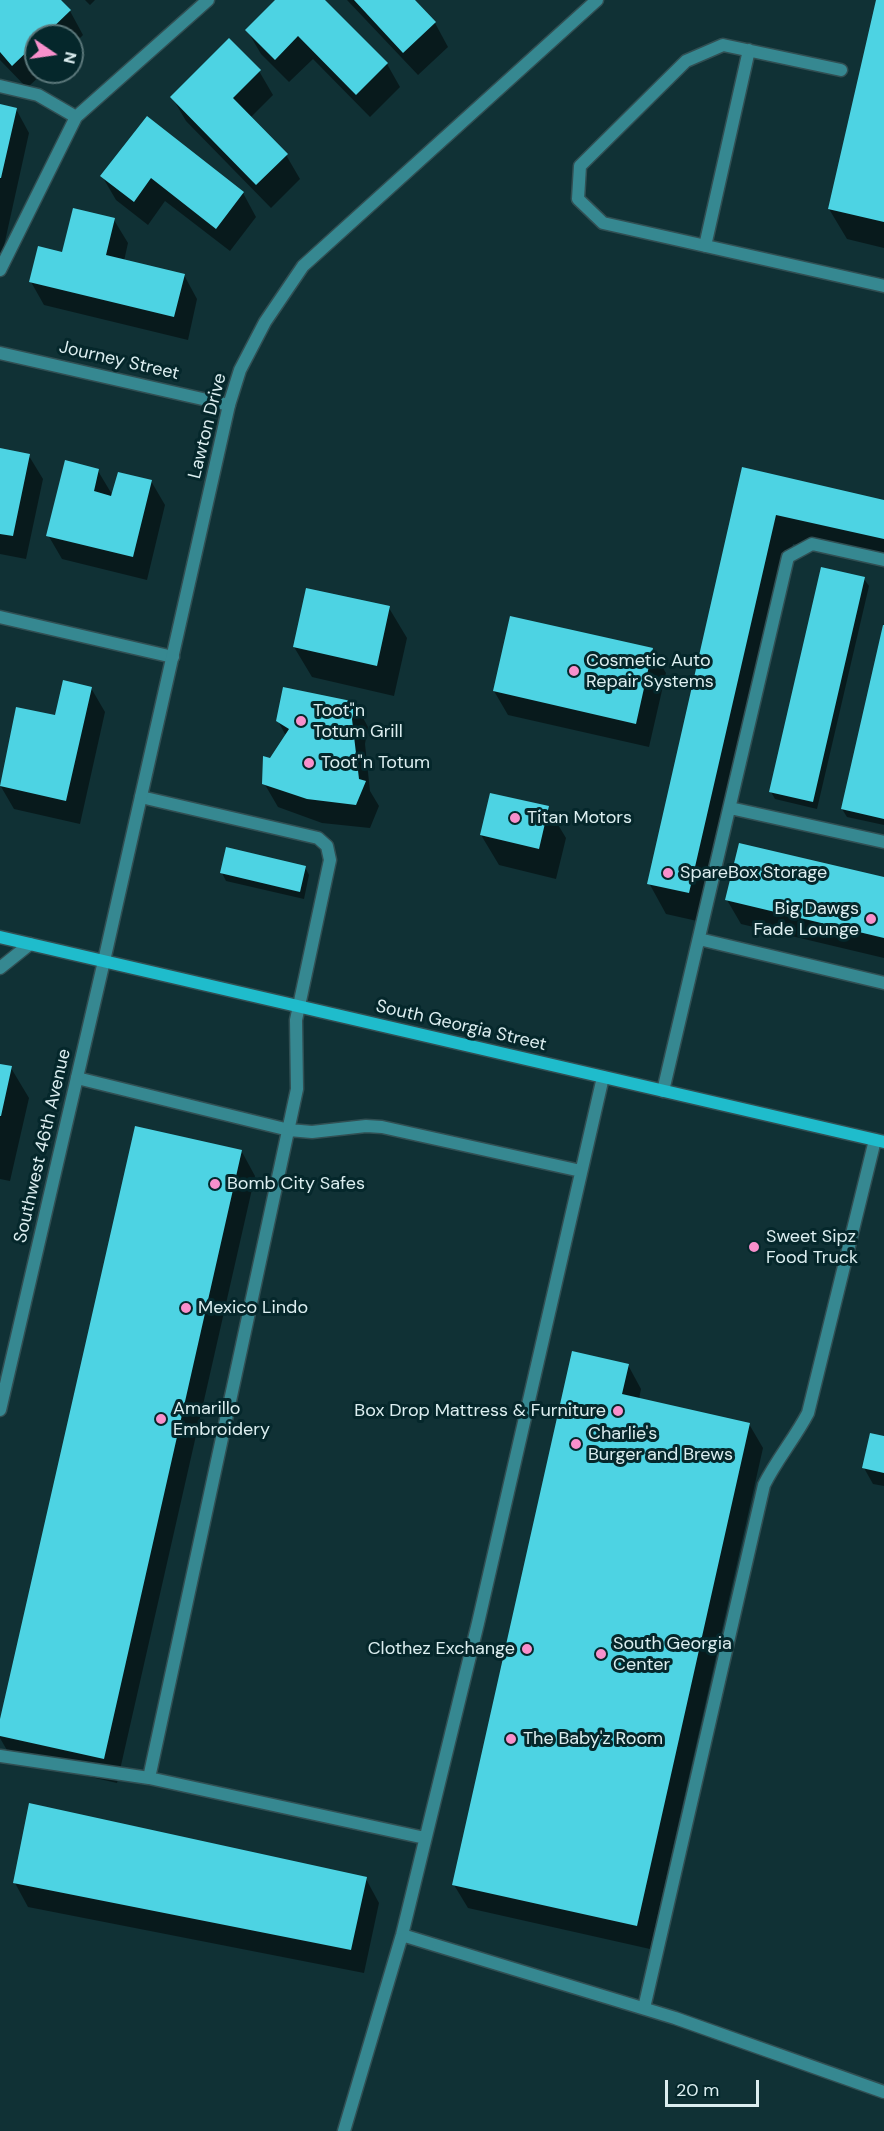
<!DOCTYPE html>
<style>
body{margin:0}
#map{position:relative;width:884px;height:2131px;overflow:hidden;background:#103135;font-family:"DM Sans",sans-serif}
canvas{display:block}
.north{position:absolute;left:24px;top:24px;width:60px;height:60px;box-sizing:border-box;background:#05272b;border:2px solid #5b777a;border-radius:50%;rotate:103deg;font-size:16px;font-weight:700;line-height:24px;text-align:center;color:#dceef0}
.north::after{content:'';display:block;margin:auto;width:21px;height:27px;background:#f890cc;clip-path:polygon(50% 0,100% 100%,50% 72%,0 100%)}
.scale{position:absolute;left:665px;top:2080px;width:94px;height:27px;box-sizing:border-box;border:3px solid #dceef0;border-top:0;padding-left:8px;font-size:18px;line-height:21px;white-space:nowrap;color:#dceef0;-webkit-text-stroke:4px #05272b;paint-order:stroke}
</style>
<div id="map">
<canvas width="884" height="2131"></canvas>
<div class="north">N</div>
<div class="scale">20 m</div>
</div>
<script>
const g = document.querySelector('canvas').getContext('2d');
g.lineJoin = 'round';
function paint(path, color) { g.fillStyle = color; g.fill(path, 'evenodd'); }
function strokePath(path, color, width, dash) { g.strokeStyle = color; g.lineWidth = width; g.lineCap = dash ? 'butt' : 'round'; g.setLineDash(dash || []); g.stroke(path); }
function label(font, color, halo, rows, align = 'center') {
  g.font = font + ' "DM Sans",sans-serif'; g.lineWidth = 6; g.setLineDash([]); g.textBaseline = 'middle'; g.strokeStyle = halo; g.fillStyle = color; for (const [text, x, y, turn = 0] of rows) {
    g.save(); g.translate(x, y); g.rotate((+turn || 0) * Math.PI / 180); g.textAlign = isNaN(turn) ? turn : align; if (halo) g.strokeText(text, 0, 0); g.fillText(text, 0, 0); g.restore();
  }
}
paint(new Path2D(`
 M0 0H59L70 11 83 35 72 46V36H36V72H44L27 88 0 60Z
 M85 0H95L90 5Z
 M277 0H323L387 64 400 87 370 117 313 59 289 82 261 54 247 30Z
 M347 0H413L435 23 448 47 418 75Z
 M878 0H884V248L847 239 829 209Z
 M259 71 273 95 250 118 286 155 300 179 271 208 186 121 172 97Z
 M0 106 16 109 29 133 0 264Z
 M147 118 243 193 256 217 230 251 165 201 148 225 116 200 102 176Z
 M114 220 128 243 124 261 184 275 197 299 188 340 44 305 31 282 63 254Z
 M0 449 29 456 43 479 26 559 0 554Z
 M743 469 884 501V565L793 544 706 923 666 914 649 883Z
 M98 471 113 496 151 481 165 505 147 580 62 559 48 535Z
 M864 579 869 586 817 809 775 799 771 792Z
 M389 608 407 638 394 696 312 677 294 647Z
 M884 628V825L847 817 842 809Z
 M652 650 666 673 649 747 508 715 494 691Z
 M91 688 105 712 80 824 14 809 0 785 56 717Z
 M355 703 368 727 365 744 370 791 379 806 370 828 322 823 278 807 264 783 286 736 278 721Z
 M548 808 566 838 556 879 499 865 481 835Z
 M305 867 309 875 304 899 226 881 222 873Z
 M884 878V958L741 924 727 900Z
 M0 1065 11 1068 29 1098 10 1181 0 1179Z
 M242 1152 255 1176 117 1783 12 1759 0 1738V1725Z
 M628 1365 641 1389 639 1399 749 1424 763 1448 650 1949 468 1908 454 1885Z
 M884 1438V1486L873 1484 864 1468Z
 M366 1879 379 1903 364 1973 28 1907 15 1883Z`), '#0007');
paint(new Path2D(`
 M0 0H61L71 10 44 36H36V43L12 66 0 52Z
 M275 0H325L388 63 356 95 298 36 275 60 245 30Z
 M354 0H415L436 22 403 53Z
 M876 0H884V222L828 209Z
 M229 38 261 70 233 98 288 154 256 185 170 97Z
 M0 104 17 108 1 178H0Z
 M147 116 244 192 216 229 151 178 134 202 100 176Z
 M73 208 115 218 106 255 185 274 174 317 29 282 38 246 62 252Z
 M0 448 30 454 13 536 0 534Z
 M65 460 99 469 94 491 111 496 118 472 152 480 133 557 46 536Z
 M742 467 884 500V539L776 515 689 893 647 884Z
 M821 567 865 577 813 802 769 792Z
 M306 588 390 606 377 666 293 647Z
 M510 616 653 648 636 724 493 691Z
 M883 625H884V819L841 809Z
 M63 680 92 687 66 801 0 786 16 707 55 715Z
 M283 687 356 702 352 719 359 779 366 781 356 805 307 799 262 784 263 756 270 758 289 729 276 721Z
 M490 793 549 806 539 849 480 835Z
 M739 843 884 877V938L725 900Z
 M226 847 306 866 300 892 220 873Z
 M0 1064 12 1066 1 1116H0Z
 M135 1126 242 1150 104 1759 0 1736V1719Z
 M572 1351 629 1364 622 1394 750 1423 637 1926 452 1885Z
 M870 1433 884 1436V1473L862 1468Z
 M29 1803 367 1877 351 1950 13 1883Z`), '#4dd3e3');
const service = new Path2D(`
 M841 70 723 45 686 61 580 166 578 199 603 223 884 286
 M0 86 38 95 76 117
 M705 246 749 50
 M0 270 76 117 208 0
 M0 617 173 657
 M141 797 318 838 327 846 330 860 296 1020 297 1089 149 1778
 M730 808 884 842
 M699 939 884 983
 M77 1078 289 1130 312 1132 366 1126 382 1127 581 1171
 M663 1091 788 557 812 544 884 560
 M0 1756 149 1778 425 1838
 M402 1935 675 2018 884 2092
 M644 2008 764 1485C777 1459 795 1438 808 1413L875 1140
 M344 2131 402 1935 478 1623 603 1077`);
const minor = new Path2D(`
 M0 353 229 405
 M0 968 30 944`);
const tertiary = new Path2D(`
 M0 1410 104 961 229 405 240 370 265 322 303 266 597 0`);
const secondary = new Path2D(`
 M0 937 884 1142`);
strokePath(service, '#314f53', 15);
strokePath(minor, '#314f53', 15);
strokePath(tertiary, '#314f53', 15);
strokePath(secondary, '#314f53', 15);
strokePath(service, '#368891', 12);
strokePath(minor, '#368891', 12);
strokePath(tertiary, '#368891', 12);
strokePath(secondary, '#1fbccc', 12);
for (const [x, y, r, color] of [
 [574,671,6,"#f890cc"],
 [301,721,6,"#f890cc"],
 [309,763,6,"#f890cc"],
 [515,818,6,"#f890cc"],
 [668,873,6,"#f890cc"],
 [871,919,6,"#f890cc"],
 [215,1184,6,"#f890cc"],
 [754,1247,6,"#f890cc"],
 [186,1308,6,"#f890cc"],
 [618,1411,6,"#f890cc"],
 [161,1419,6,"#f890cc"],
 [576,1444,6,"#f890cc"],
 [527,1649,6,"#f890cc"],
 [601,1654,6,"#f890cc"],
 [511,1739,6,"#f890cc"]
]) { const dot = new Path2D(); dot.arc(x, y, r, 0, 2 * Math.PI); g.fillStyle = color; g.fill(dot); strokePath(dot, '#05272b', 2); }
label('18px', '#dceef0', '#05272b', [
 ["Journey Street",119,361,13],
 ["Lawton Drive",208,426,-76],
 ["South Georgia Street",461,1026,13],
 ["Southwest 46th Avenue",43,1146,-77]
]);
label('18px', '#dceef0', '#05272b', [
 ["Cosmetic Auto",586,661],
 ["Repair Systems",586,682],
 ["Toot\"n",313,711],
 ["Totum Grill",313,732],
 ["Toot\"n Totum",321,763],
 ["Titan Motors",527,818],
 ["SpareBox Storage",680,873],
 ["Big Dawgs",859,909,"right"],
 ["Fade Lounge",859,930,"right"],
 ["Bomb City Safes",227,1184],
 ["Sweet Sipz",766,1237],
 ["Food Truck",766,1258],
 ["Mexico Lindo",198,1308],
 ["Amarillo",173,1409],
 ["Embroidery",173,1430],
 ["Box Drop Mattress & Furniture",606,1411,"right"],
 ["Charlie's",588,1434],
 ["Burger and Brews",588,1455],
 ["South Georgia",613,1644],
 ["Center",613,1665],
 ["Clothez Exchange",515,1649,"right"],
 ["The Baby'z Room",523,1739]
], 'left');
</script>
